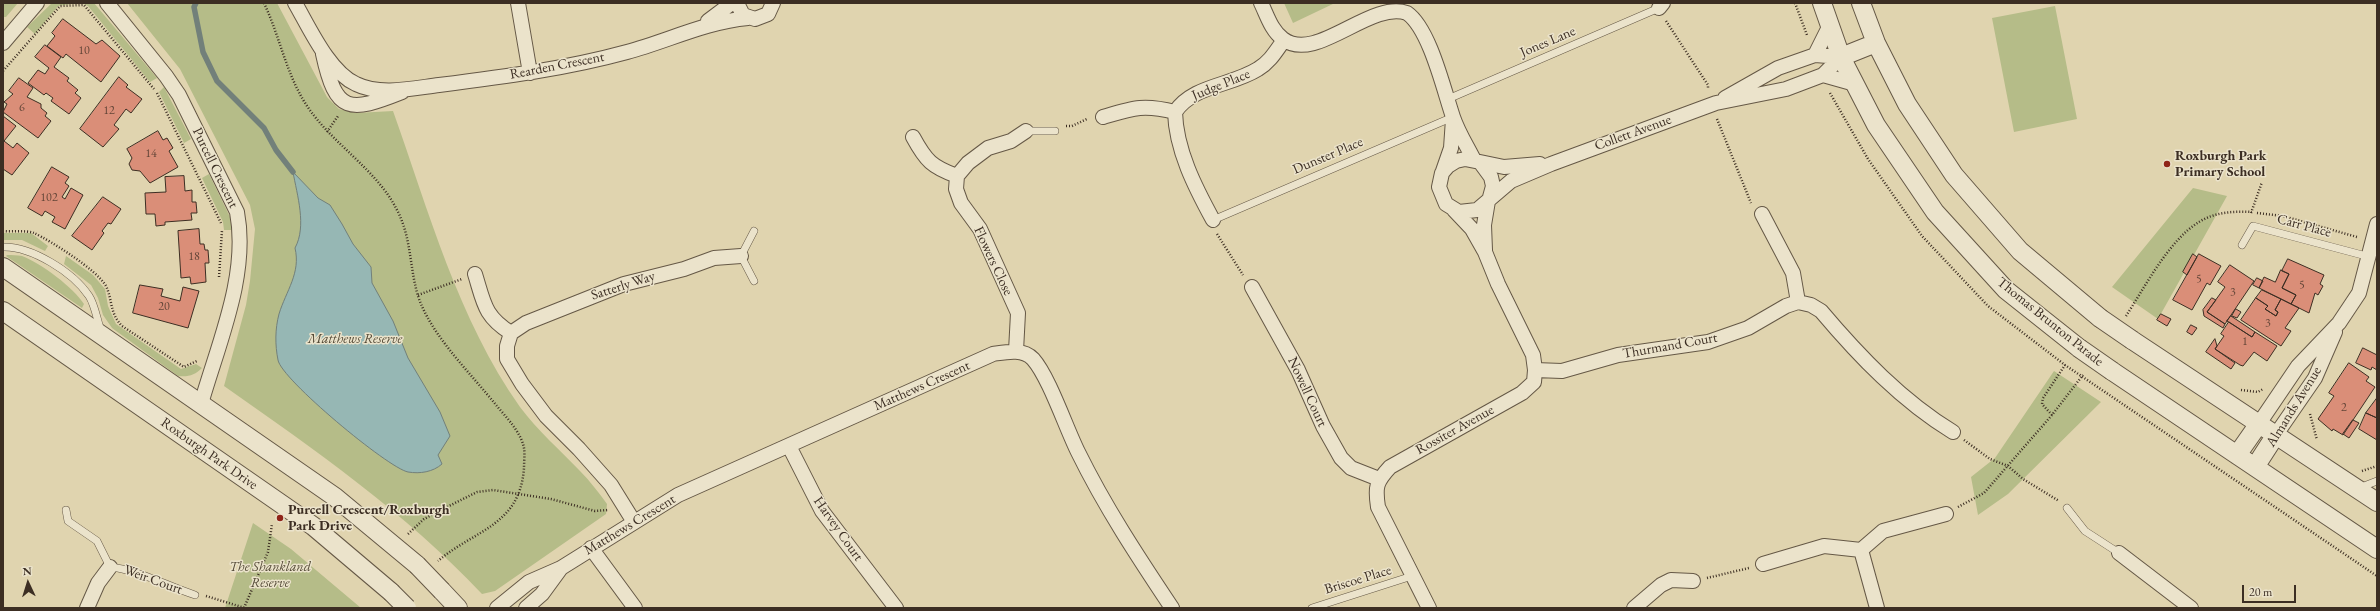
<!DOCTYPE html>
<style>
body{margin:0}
#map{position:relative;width:2380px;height:611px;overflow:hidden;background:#e0d4af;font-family:"EB Garamond",serif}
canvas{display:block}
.frame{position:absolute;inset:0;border:4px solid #3c2e23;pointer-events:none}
.north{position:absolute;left:8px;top:563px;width:40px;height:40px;-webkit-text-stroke:3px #ebe3cb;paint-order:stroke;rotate:356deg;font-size:11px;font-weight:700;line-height:16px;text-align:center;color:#3c2e23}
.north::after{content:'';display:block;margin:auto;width:14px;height:18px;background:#3c2e23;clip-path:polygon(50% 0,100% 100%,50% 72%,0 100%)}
.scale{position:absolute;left:2242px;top:585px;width:54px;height:18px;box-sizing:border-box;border:2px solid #3c2e23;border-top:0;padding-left:5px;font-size:12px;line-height:14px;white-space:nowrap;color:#3c2e23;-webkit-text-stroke:3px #ebe3cb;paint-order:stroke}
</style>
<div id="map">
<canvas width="2380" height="611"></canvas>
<div class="frame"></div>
<div class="north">N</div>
<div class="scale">20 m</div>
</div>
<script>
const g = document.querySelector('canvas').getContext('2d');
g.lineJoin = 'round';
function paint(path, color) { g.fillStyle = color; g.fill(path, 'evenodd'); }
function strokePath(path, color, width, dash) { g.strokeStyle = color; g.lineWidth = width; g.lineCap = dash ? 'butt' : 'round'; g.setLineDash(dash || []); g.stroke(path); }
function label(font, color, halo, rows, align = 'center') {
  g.font = font + ' "EB Garamond",serif'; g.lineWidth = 3; g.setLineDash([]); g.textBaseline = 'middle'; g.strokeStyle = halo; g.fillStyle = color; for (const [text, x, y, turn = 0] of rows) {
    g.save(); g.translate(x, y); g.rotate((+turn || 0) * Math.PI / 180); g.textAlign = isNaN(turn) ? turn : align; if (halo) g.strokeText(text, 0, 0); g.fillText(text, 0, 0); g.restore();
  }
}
paint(new Path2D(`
 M3 3H18L6 17H3Z
 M52 3 71 4 58 6 35 34 27 27Z
 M94 3 157 78 150 82 88 6 84 4H75Z
 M127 3H277L327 97 339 109 356 113 393 111C429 212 458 319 520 407 538 431 560 450 580 471 590 481 599 493 607 504L606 514 495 591 482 594C406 513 315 450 224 386L246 305 250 281 255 229 250 205 180 69Z
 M1284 3H1335L1293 23Z
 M2055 6 2077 119 2014 132 1992 18Z
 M164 87 191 139 184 143 159 92Z
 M209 174 230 217 232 230H224L223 222 202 178Z
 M2193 188 2227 196 2158 319 2112 287Z
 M3 233H31L48 246 45 251 22 240H3Z
 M7 255C12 255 17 255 22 256 41 263 74 288 84 304L82 308 6 256Z
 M66 256 93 275 105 289 108 306 116 324 181 369 196 364 202 368C195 375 189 377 178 376L112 328 103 315 98 298 91 285 64 264Z
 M2054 371 2101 402 2008 494 1978 515 1971 477 1995 458Z
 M253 523 291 549 361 608H225Z`), '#b5bc88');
const water = new Path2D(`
 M293 172 318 198 330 205 342 224 353 244 371 267 372 283 393 321 408 358 440 412 450 436 438 455 442 464C433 472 420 474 408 472 388 468 281 379 278 360 275 345 275 329 279 314 286 291 301 273 295 248 307 226 297 195 293 172Z`);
paint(water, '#96b7b4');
strokePath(water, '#72807a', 1);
strokePath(new Path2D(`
 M196 3 194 7 203 52 217 81 264 128 276 150 293 172`), '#72807a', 5.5);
const building = new Path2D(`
 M63 19 96 44 102 40 120 56 101 82 66 54 63 58 47 46 55 36 52 33Z
 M45 45 61 57 54 67 69 78 67 81 78 90 75 93 81 98 69 114 51 101 53 98 46 93 44 95 28 83 38 70 45 74 49 68 35 57Z
 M119 77 128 85 126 87 142 99 131 113 126 109 114 125 119 129 103 147 80 129Z
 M19 78 33 88 27 97 41 104V108L47 113 45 116 51 121 38 138 3 112 7 104 4 102 13 94 9 91Z
 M3 116 16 126 4 141 13 148 17 143 29 153 12 175 3 169Z
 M158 131 163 140 167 138 173 148 169 151 178 167 150 183 140 171 132 170 129 164 132 158 127 149Z
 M52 167 69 177 65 183 69 186 62 197 65 199 71 188 83 195 65 229 52 222 55 217 45 211 42 216 28 208Z
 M184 176 185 191 192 190V202H196L197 213H191L192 220 165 222V225L156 226 155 214H146L145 193 166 192 165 177Z
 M103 197 121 209 111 224 108 223 102 231 104 233 92 250 72 236Z
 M199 229 200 244H204L205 250H208L209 263H205L206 282 191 284 190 277 181 278 178 231Z
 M2193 254 2197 257 2187 275 2183 272Z
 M2199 254 2221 266 2210 285 2207 283 2192 310 2173 300Z
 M2288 259 2324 275 2320 284 2323 286 2318 295 2315 293 2309 313 2291 304 2296 295 2282 288 2289 274 2282 271Z
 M2230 265 2254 281 2225 324 2207 312 2225 287 2218 282Z
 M2281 270 2289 274 2282 288 2296 295 2291 304 2259 288 2264 277 2275 282Z
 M2257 278 2263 281 2259 288 2253 285Z
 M140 285 163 289 161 296 180 301 183 287 199 291 188 328 133 313Z
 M2262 290 2281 299 2275 310 2278 312 2276 316 2265 309 2268 306 2256 298Z
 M2212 298 2216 300 2207 312 2225 324 2223 328 2204 316 2203 310Z
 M2256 298 2268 306 2265 309 2276 316 2278 312 2275 310 2281 299 2299 308 2285 328 2291 331 2281 346 2241 320Z
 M2236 309 2241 312 2237 318 2232 316Z
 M2161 314 2171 319 2167 326 2157 320Z
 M2231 316 2255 332 2252 337 2227 321Z
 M2229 322 2252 337 2255 332 2277 346 2267 361 2254 352 2243 366 2240 365 2215 349 2224 336 2221 334Z
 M2191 325 2197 328 2192 335 2187 332Z
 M2215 339 2217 346 2215 349 2235 363 2231 369 2206 352Z
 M2363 348 2377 355V370L2372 367 2371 370 2356 363Z
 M2349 363 2369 377 2366 381 2375 387 2343 435 2333 429 2332 431 2318 419 2334 396 2329 393Z
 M2377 398V418L2366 413Z
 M2366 413 2377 418V440L2359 429Z
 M2353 420 2359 423 2349 438 2343 434Z`);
paint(building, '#da8e78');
strokePath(building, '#3c2e23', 1);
const service = new Path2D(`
 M1448 99 1659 8
 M1026 131H1055
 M1213 220 1453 117
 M754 231 741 256 754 281
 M2242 245 2253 226 2370 257
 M3 247C31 246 73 272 89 296 95 305 97 320 101 331
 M2359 488 2377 481
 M2067 508 2085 531 2119 553
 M66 510 68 521 97 541 110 567C139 570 167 586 195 595
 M1312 608 1412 576`);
const minor = new Path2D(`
 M107 3 166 76 179 95 237 212C249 275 218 344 201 404
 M295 3C309 27 329 72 356 84 380 96 414 88 439 85 502 77 565 69 627 52 668 41 705 22 748 18
 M518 3 530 73
 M737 3 743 15 755 19 768 14 773 3
 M1261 3C1267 15 1271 30 1283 39 1316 64 1370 0 1407 13 1430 29 1444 91 1453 117 1458 132 1467 146 1474 160
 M1659 8 1663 3
 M708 21 732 3
 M3 43 37 3
 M323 54C336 114 349 113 402 92
 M1815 55 1830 25
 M1823 75 1855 84
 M1725 98 1778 68 1815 55 1841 57
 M1103 117C1133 108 1143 104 1175 112
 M913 137C926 161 932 167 957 176
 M1480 162 1504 167 1540 164
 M1443 171 1451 148 1453 119
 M1490 197 1493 186 1491 177 1480 162 1465 159 1456 161 1448 166 1442 173 1439 187 1446 204 1459 212 1477 210 1511 181 1551 164 1716 103 1786 89 1823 75 1841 57
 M1762 214 1793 273 1798 302
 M1213 220C1195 187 1176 150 1175 112 1193 85 1231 86 1258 69 1270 62 1276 51 1284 40
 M1485 250 1484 225 1488 201
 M475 274C484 303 484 316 511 333
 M1252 287 1298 370 1323 426 1341 458 1351 468 1379 479
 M1016 351 1018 313 980 229 961 203 956 189 957 176 968 163 988 148 1011 141 1026 131
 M1535 370 1562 371 1618 355 1708 342 1748 328 1786 306 1798 302 1811 305 1821 311C1859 356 1902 401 1953 432
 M2258 425 2298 366 2339 323 2359 293 2377 224
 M2275 436 2315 378 2335 332
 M789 446 822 511 896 608
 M634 522 611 485 579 449 546 416 522 384 507 359V346L511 333 526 323 624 284 684 269 714 258 741 256
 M591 548 635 608
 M1861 550 1883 531 1946 514
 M1861 550 1877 608
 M2119 553 2191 608
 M1763 564 1824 546 1861 550
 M87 608 98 583 110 567
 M497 608 529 582 561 568 678 495 993 354C1006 352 1023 348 1033 359 1049 377 1066 428 1078 452 1105 507 1138 557 1172 608
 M526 608 542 594 561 568
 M1429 608 1378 507C1375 487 1376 482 1390 467L1522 393 1534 382 1535 370 1533 355 1498 284 1485 252 1472 229 1454 210
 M1634 608 1661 585 1671 580 1693 581`);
const tertiary = new Path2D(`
 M1822 3 1841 57 1876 125 1935 212 2006 290 2079 348
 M1861 3 1876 43 1907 104 1954 175 2020 251 2100 318
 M1841 57 1876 43
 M3 267 335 497 417 565
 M3 311 313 526 391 592
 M2132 340 2377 502
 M2112 371 2377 549
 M2237 455 2258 425
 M2255 467 2275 436
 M442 591 458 608`);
strokePath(service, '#655846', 8);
strokePath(minor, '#655846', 16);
strokePath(tertiary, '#655846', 20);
strokePath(new Path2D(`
 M264 3C280 37 286 74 307 106 333 145 378 170 398 212 413 242 409 275 421 304 436 340 472 375 496 405 506 417 521 432 524 448 525 454 524 462 524 468 520 526 474 530 438 561
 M1795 3 1807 35
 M1666 21 1708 85V89
 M3 71 60 6 84 5 154 89
 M157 93 221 223
 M1830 93 1868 159 1922 236 1988 306 2065 365 2377 576
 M1717 119 1751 203
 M1066 126H1072L1087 119
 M327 132 338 116
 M2251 213 2262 182
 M2257 213 2283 216 2357 237
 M3 231C12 232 26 230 34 233 51 241 97 270 106 286 113 301 109 312 122 326L184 367 197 361
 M1217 234 1243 275
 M219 277 222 230
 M418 295 462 279
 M2126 316C2145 287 2169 240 2199 222 2215 212 2234 211 2252 212
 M2241 390 2258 392 2263 389
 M2310 414 2317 440
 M2052 415 2042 404 2043 398 2065 365
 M1964 440 1990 459 2008 466 2023 479 2059 501
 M2362 471 2377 466
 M1958 507 1984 493 2052 415 2083 375
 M408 534 424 519 439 511 477 492 493 490 551 499 595 511 608 510
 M1707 578 1749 568
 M206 596 245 608
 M244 608 268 552 272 524`), '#3c2e23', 2.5, [1, 2]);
strokePath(service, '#ebe3cb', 7);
strokePath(minor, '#ebe3cb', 14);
strokePath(tertiary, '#ebe3cb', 18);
const tertiaryBridge = new Path2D(`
 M2100 318 2132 340
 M2079 348 2112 371
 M417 565 442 591
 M391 592 407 608`);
strokePath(tertiaryBridge, '#655846', 20, []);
strokePath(tertiaryBridge, '#ebe3cb', 18);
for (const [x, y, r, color] of [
 [2167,164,4,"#8f2418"],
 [280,518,4,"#8f2418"]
]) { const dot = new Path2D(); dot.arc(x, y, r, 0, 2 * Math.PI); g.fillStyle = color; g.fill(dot); strokePath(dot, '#ebe3cb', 1.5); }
label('12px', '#644638', null, [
 ["10",84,51],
 ["6",22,108],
 ["12",109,111],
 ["14",151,154],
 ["102",49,198],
 ["18",194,257],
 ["5",2199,279],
 ["5",2302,285],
 ["3",2233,293],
 ["20",164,307],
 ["3",2268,324],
 ["1",2245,342],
 ["2",2344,408]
]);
label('14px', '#3c2e23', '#ebe3cb', [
 ["Jones Lane",1548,42,-23],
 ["Rearden Crescent",557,66,-11],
 ["Judge Place",1221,85,-22],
 ["Collett Avenue",1633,133,-20],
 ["Dunster Place",1328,156,-23],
 ["Purcell Crescent",215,168,64],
 ["Carr Place",2304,226,15],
 ["Flowers Close",993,261,65],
 ["Satterly Way",623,286,-18],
 ["Thomas Brunton Parade",2050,322,39],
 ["Thurmand Court",1670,346,-10],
 ["Matthews Crescent",922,386,-24],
 ["Nowell Court",1307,392,65],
 ["Almands Avenue",2294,407,-58],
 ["Rossiter Avenue",1455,430,-29],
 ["Roxburgh Park Drive",209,454,35],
 ["Matthews Crescent",630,525,-31],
 ["Harvey Court",838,529,55],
 ["Weir Court",153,580,20],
 ["Briscoe Place",1358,580,-17]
]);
label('bold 14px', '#3c2e23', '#ebe3cb', [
 ["Roxburgh Park",2175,156],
 ["Primary School",2175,172],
 ["Purcell Crescent/Roxburgh",288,510],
 ["Park Drive",288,526]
], 'left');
label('italic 14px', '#544a37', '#ebe3cb', [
 ["Matthews Reserve",355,339],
 ["The Shankland",270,567],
 ["Reserve",270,583]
]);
</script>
